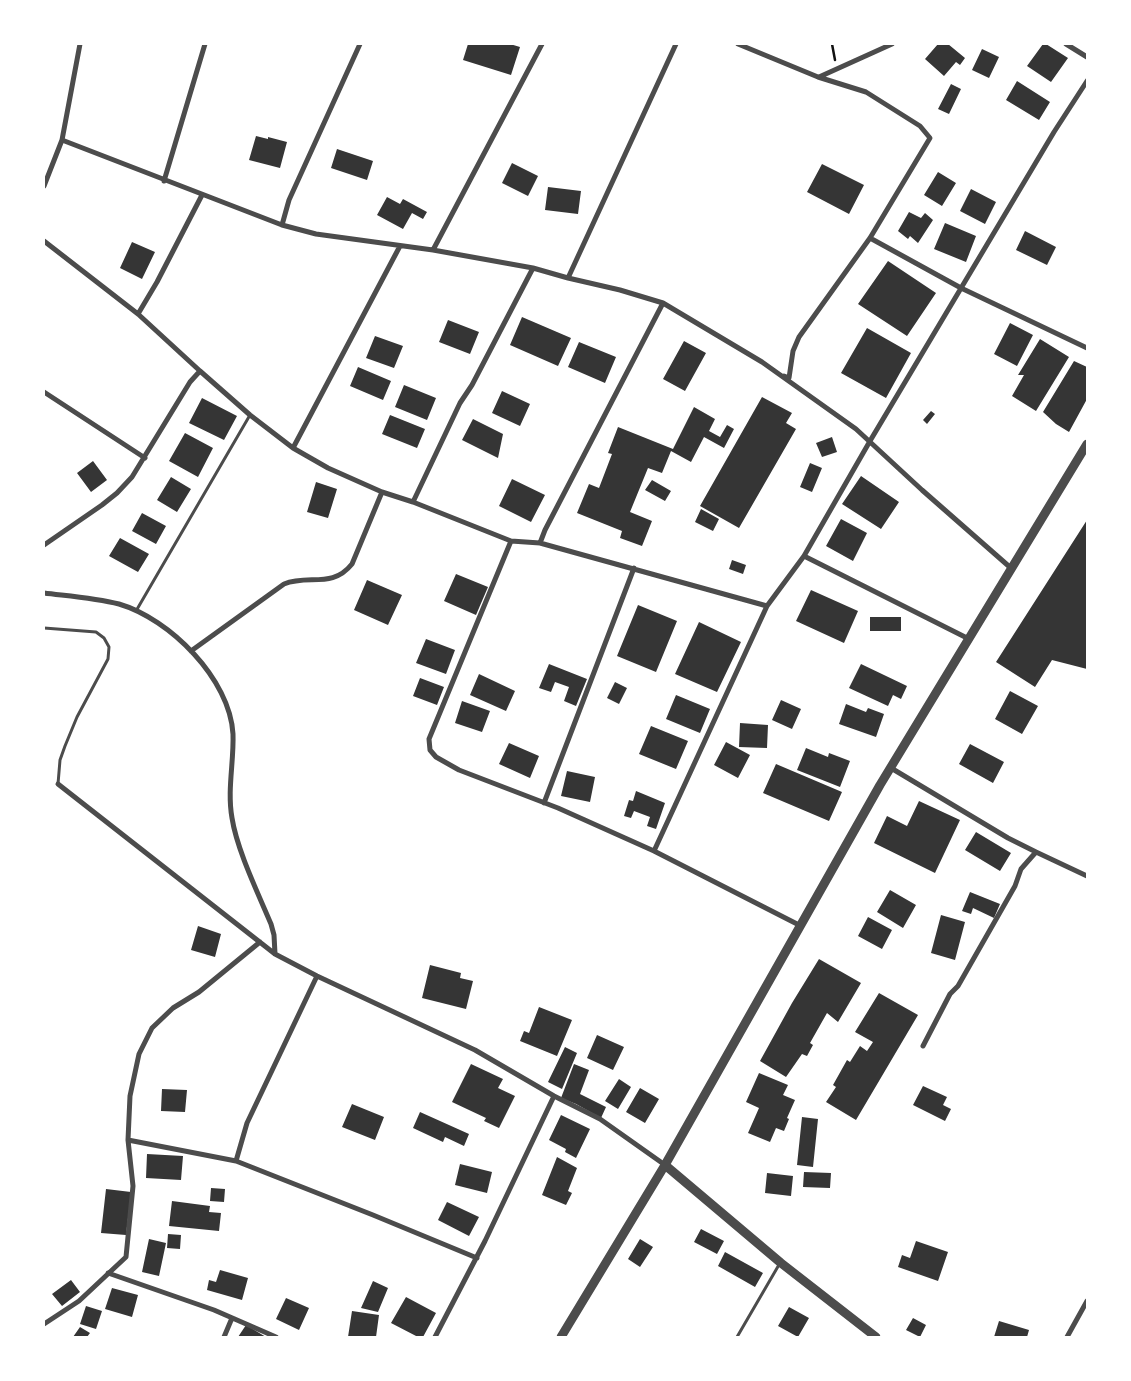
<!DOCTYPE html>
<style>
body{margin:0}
#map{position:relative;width:1131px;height:1381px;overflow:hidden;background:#fff;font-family:"PT Sans Narrow",sans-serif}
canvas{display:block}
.frame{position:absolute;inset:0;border:45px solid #fff;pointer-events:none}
</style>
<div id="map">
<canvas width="1131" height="1381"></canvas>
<div class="frame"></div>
</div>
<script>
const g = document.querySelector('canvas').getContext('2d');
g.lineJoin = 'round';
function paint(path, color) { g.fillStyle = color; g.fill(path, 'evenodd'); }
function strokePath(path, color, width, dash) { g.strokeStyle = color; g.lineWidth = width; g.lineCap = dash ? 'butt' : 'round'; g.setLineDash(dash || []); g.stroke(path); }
paint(new Path2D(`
 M468 44H510L520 47 511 75 463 60Z
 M938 44H948L965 58 960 65 956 62 944 76 925 59Z
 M1043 44H1046L1068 58 1051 82 1027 66Z
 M982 49 999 57 989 78 972 70Z
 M1017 81 1050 102 1039 120 1006 100Z
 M951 84 961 89 949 114 938 109Z
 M256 136 268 139V137L287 142 280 168 249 160Z
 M337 149 373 161 367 180 331 168Z
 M512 163 538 176 528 196 502 183Z
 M822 164 864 185 849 214 807 192Z
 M938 172 956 183 942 206 924 195Z
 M548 187 581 191 578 214 545 210Z
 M971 189 996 202 985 224 960 211Z
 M387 197 400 204 403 199 427 212 423 219 412 213 403 229 377 215Z
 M909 212 921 218 925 213 933 220 918 243 910 236 908 239 898 231Z
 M945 223 976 236 966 262 934 249Z
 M1025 231 1056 247 1047 265 1016 250Z
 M132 242 155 252 142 279 120 268Z
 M888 261 936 293 907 336 858 304Z
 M522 317 571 338 558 366 510 345Z
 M448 320 479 332 470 354 439 342Z
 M1010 323 1033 335 1017 366 994 354Z
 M867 328 911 353 886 398 841 373Z
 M375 336 403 346 394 368 366 358Z
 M1040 339 1069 357 1036 411 1012 396 1024 375H1018Z
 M684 341 706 353 685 391 663 379Z
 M579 342 616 357 605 383 568 367Z
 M1074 361 1087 367V399L1069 432 1056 424 1043 412Z
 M358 367 391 381 383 400 350 386Z
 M404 385 436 398 427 420 395 407Z
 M502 391 530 404 520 426 492 413Z
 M762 397 792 413 786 423 796 429 739 528 700 506Z
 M202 398 237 416 224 440 189 423Z
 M694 407 715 419 709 431 720 437 727 425 734 429 724 448 704 437 691 462 671 451 662 473 648 468 630 512 652 521 642 546 620 538 622 531 577 513 589 484 599 488 612 454 608 453 618 427 673 449Z
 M931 411 935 414 927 424 923 420Z
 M390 415 425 429 417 448 382 434Z
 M473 419 503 434 498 458 462 440Z
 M185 433 213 448 198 477 169 461Z
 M832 437 837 452 822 457 816 443Z
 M93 461 107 480 91 492 77 473Z
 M810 463 822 468 812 492 800 487Z
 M861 476 899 502 881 529 842 504Z
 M171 477 191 489 177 512 157 500Z
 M512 479 545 495 531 522 499 506Z
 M652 480 671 491 665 501 645 490Z
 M316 482 337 489 328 518 307 512Z
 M701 509 719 519 713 531 695 522Z
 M142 513 166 526 156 544 132 531Z
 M841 519 867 533 853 561 826 546Z
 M1087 520V669L1052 660 1035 687 996 662Z
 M120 538 149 554 138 572 109 556Z
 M732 560 746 565 743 574 729 569Z
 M456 574 488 587 476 615 444 601Z
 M367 580 402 595 388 625 354 610Z
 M811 590 858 611 844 643 796 621Z
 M638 605 677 621 656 672 617 656Z
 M870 617H901V631H870Z
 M699 622 741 642 717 692 675 674Z
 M426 639 455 650 446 674 416 663Z
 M549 664 587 679 576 706 564 701 569 687 555 682 551 692 539 688Z
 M861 664 907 686 901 699 893 695 888 706 849 688Z
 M479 674 515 691 506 711 470 695Z
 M420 678 444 687 437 705 413 696Z
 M615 682 627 688 619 704 607 698Z
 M1010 691 1038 706 1022 734 995 719Z
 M676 695 710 709 700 733 666 719Z
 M781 700 801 709 792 729 772 720Z
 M462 701 490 711 482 732 455 723Z
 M846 704 866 712 868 708 884 714 876 737 839 724Z
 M740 723 768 725 767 748 739 747Z
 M651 726 688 741 676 769 639 754Z
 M726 742 750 755 738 778 714 765Z
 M509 743 539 756 530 778 499 764Z
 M970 744 1004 762 993 783 959 764Z
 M806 748 828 757 829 753 850 761 840 787 797 770Z
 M776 764 842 792 829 821 763 793Z
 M567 771 595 777 590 802 561 796Z
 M636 791 665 803 656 829 647 826 650 817 634 811 631 818 624 816 629 800 633 801Z
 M919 801 960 820 935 873 874 843 887 816 907 826Z
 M976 832 1011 853 1000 871 965 850Z
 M890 890 916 905 903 928 877 912Z
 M970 892 1000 904 994 918 973 908 971 914 962 911Z
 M941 915 965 922 955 960 931 953Z
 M868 917 892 930 882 949 858 936Z
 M198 926 221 934 215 957 191 950Z
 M819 959 861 983 838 1022 827 1013 810 1043 813 1045 807 1056 802 1054 786 1077 760 1061 792 1003Z
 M430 965 461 973 460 978 473 981 466 1009 422 998Z
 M879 993 918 1015 856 1120 826 1102 836 1087 833 1085 847 1060 850 1062 860 1046 867 1051 873 1042 855 1032Z
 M539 1007 572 1020 557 1056 520 1041 524 1031 529 1033Z
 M597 1035 624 1047 613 1070 587 1058Z
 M565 1047 577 1053 562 1089 548 1082Z
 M471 1064 503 1079 498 1088 515 1096 499 1128 484 1121 486 1118 452 1102Z
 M574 1064 589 1070 580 1094 606 1107 601 1118 576 1104 561 1098Z
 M759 1073 788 1085 783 1095 795 1100 787 1118 789 1119 784 1131 776 1128 770 1142 748 1133 759 1108 746 1102Z
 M619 1079 631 1087 618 1109 605 1101Z
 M923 1086 947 1097 943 1105 951 1109 945 1121 913 1105Z
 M640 1088 659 1099 645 1123 626 1112Z
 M162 1089 187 1090 185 1112 161 1111Z
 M352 1104 384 1117 375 1140 342 1127Z
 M420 1112 469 1134 464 1146 445 1137 443 1142 413 1128Z
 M561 1115 590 1129 576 1158 565 1152 566 1149 549 1140Z
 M802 1117 818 1119 813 1167 797 1165Z
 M147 1154 183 1156 181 1180 146 1178Z
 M557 1157 577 1168 568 1191 572 1193 566 1205 542 1195Z
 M460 1164 492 1172 487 1193 455 1185Z
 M804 1172 831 1173 830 1188 803 1187Z
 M767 1173 793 1176 791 1196 765 1193Z
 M211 1188 225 1189 224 1202 210 1201Z
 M106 1189 131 1192 126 1235 101 1233Z
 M172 1201 210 1206 209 1212 221 1213 219 1231 169 1226Z
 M447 1202 479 1217 469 1236 438 1220Z
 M701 1229 724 1241 717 1254 694 1242Z
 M168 1234 181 1235 180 1249 167 1248Z
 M149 1239 166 1243 159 1276 142 1272Z
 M640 1239 653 1247 640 1267 628 1259Z
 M916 1241 948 1252 938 1281 898 1267 902 1255 910 1258Z
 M725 1252 763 1273 755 1287 718 1266Z
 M220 1270 248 1278 242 1300 207 1290 209 1280 216 1282Z
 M71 1280 80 1292 62 1306 52 1294Z
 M373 1281 388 1288 378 1312 361 1308Z
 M112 1288 138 1295 132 1317 105 1309Z
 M406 1297 436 1313 423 1337H418L391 1323Z
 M286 1298 309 1308 299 1330 276 1319Z
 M86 1306 102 1311 96 1329 80 1324Z
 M789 1307 809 1318 798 1337 778 1326Z
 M352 1311 379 1315 376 1337H348Z
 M913 1318 926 1325 920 1337 906 1330Z
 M999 1321 1029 1330 1027 1337H994Z
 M246 1325 266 1337H238Z
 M80 1327 90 1333 87 1337H73Z`), '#353535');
strokePath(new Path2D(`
 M832 44 835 60`), '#111', 2.5);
strokePath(new Path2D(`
 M136 611 250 415
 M44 628 96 632 104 638 109 647 108 659 77 717 65 746 60 760 58 784
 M737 1337 780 1263`), '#4c4c4c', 3);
strokePath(new Path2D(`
 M738 44 818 77 866 92 920 126 930 138 870 238 799 337 793 351 789 378 784 376
 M1066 44 1087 57
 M819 77 892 44
 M62 140 282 225 316 234 433 250 533 268 568 278 620 290 663 303 762 362 856 429 922 490 1012 569
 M164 181 205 44
 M44 186 62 140 80 44
 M282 225 289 200 360 44
 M870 238 961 288 1087 348
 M44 241 138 314 200 371
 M433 250 542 44
 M568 278 676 44
 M138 314 157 282 202 195
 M44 392 145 458
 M293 448 400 246
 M413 502 460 403 472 385 533 268
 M511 541 429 739 430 750 436 757 459 770 558 808 654 851 801 926
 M540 543 545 530 663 303
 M44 545 102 505 117 493 132 477 190 382 200 371 250 415 293 448 328 468 382 492 413 502 511 541 540 543 767 606
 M804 556 969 639
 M44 593C68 596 95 598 119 604 170 619 230 679 233 734 234 762 227 790 232 818 237 850 258 893 271 924L274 935 275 954
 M191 651 284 584C309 574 332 589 352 564L382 492
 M891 768 1008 838 1036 852 1021 869 1015 886 958 986 950 994 923 1046
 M58 784 275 954 317 976 475 1050 554 1096 600 1119 665 1165
 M544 803 634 568
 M654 851 767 606 804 556 870 441 1054 132 1087 81
 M1036 852 1087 876
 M128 1140 236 1161 373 1215 477 1258
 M236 1161 247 1123 317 976
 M108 1273 214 1310 276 1337
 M44 1324 79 1301 126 1257 133 1186 128 1140 130 1096 139 1054 152 1028 173 1008 199 992 260 942
 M224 1337 232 1318
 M435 1337 485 1241 554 1096
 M1067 1337 1087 1301`), '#4c4c4c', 5);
strokePath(new Path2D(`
 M665 1165 781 1263 876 1337
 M561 1337 665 1165 880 785 1087 444`), '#4c4c4c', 9);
</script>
